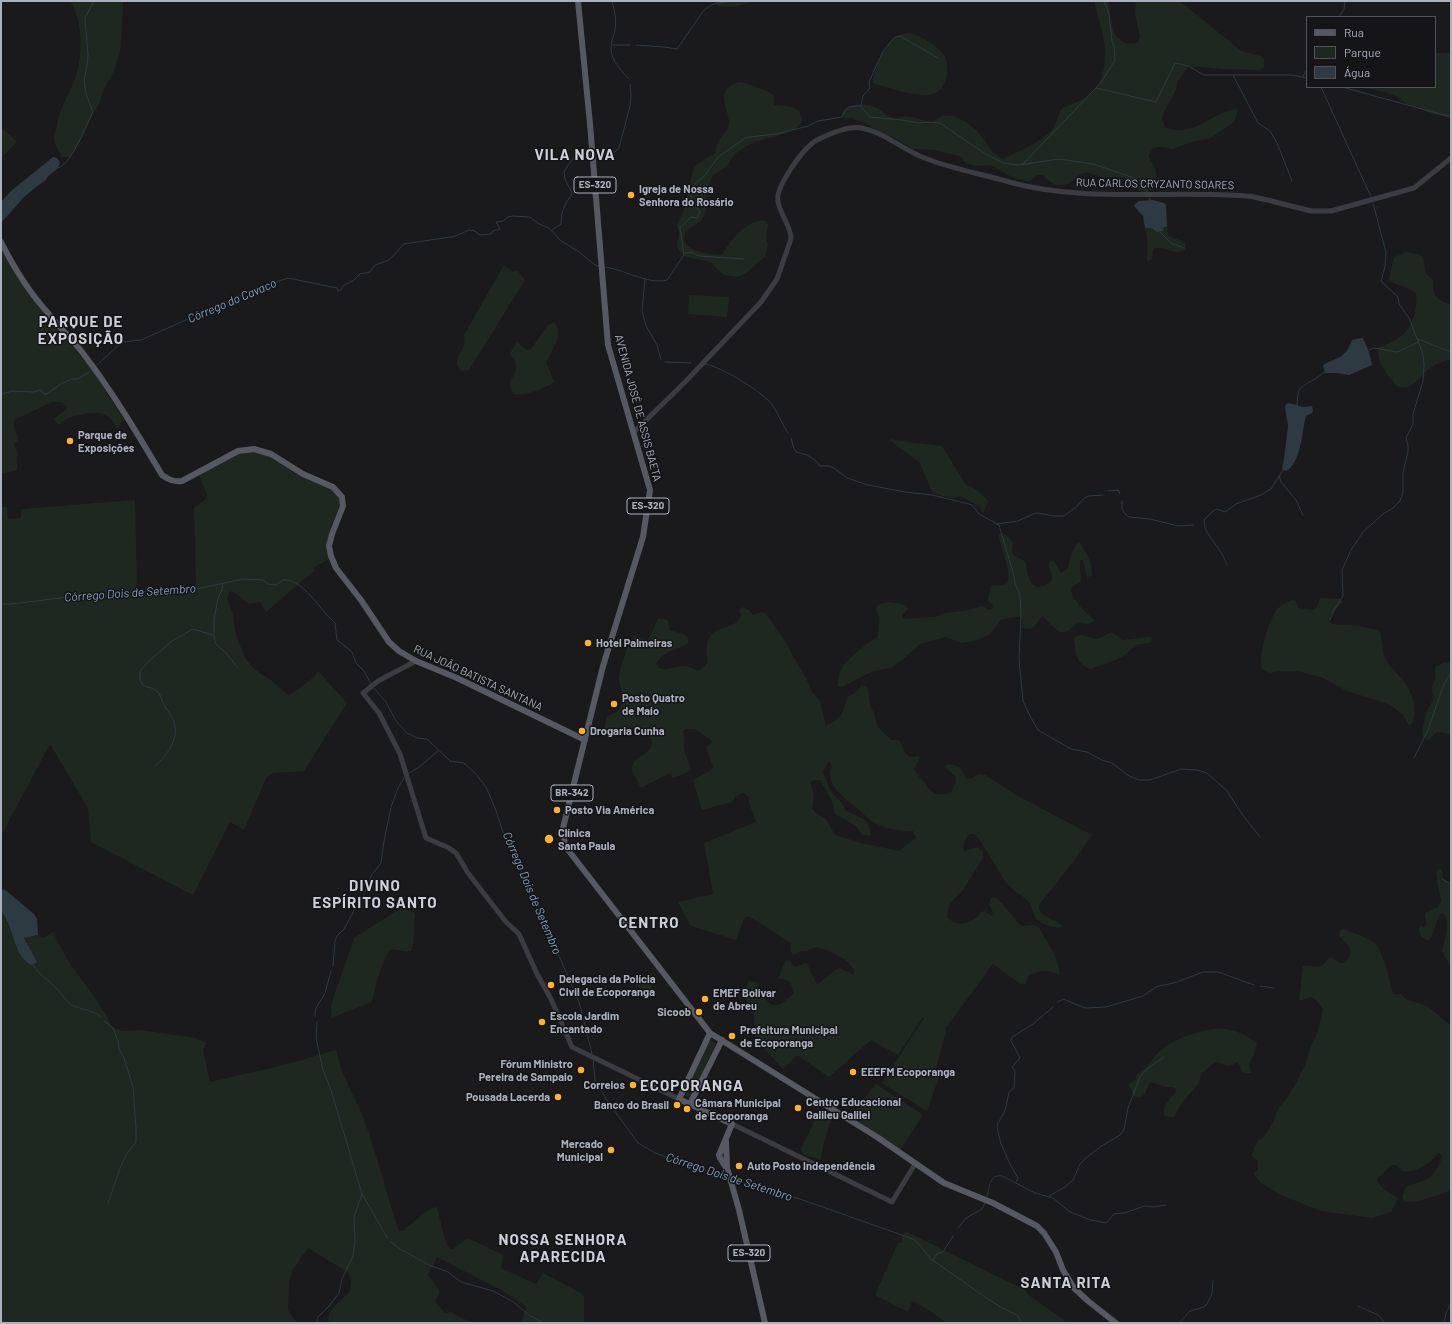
<!DOCTYPE html>
<meta charset="utf-8">
<style>
body{margin:0}
#map{position:relative;width:1452px;height:1324px;overflow:hidden;background:#1a1a1c;font-family:Barlow,sans-serif}
canvas{display:block}
.frame{position:absolute;inset:0;border:2px solid #abb1bd;pointer-events:none}
.legend{position:absolute;left:1306px;top:16px;width:130px;height:72px;box-sizing:border-box;background:#151518;border:1px solid #51535a;margin:0;padding:5px 7px;list-style:none;font-size:12px;color:#abb1bd}
.legend li{display:flex;align-items:center;gap:8px;height:20px}
.legend b{width:20px;border:1px solid #51535a}
</style>
<div id="map">
<canvas width="1452" height="1324"></canvas>
<div class="frame"></div>
<ul class="legend">
<li><b style="height:5px;background:#565961"></b>Rua</li>
<li><b style="height:11px;background:#1f2820"></b>Parque</li>
<li><b style="height:11px;background:#2e3a42"></b>Água</li>
</ul>
</div>
<script>
const g = document.querySelector('canvas').getContext('2d');
g.lineJoin = 'round';
function paint(path, color) { g.fillStyle = color; g.fill(path, 'evenodd'); }
function strokePath(path, color, width, dash) { g.strokeStyle = color; g.lineWidth = width; g.lineCap = dash ? 'butt' : 'round'; g.setLineDash(dash || []); g.stroke(path); }
function label(font, color, halo, rows, align = 'center') {
  g.font = font + ' Barlow,sans-serif'; g.lineWidth = 3; g.setLineDash([]); g.textBaseline = 'middle'; g.strokeStyle = halo; g.fillStyle = color; for (const [text, x, y, turn = 0] of rows) {
    g.save(); g.translate(x, y); g.rotate((+turn || 0) * Math.PI / 180); g.textAlign = isNaN(turn) ? turn : align; if (halo) g.strokeText(text, 0, 0); g.fillText(text, 0, 0); g.restore();
  }
}
paint(new Path2D(`
 M70 1H123L121 47 119 55 114 71 103 91 99 104 92 115 83 136 73 154 69 157H62C60 152 54 145 54 140 53 136 56 129 57 125 60 107 70 93 76 76 83 54 83 20 70 1Z
 M716 1H755L734 7 717 6Z
 M1094 1H1109C1110 10 1110 18 1112 27 1114 38 1127 48 1138 42L1140 36 1135 14 1136 1H1180L1241 51 1261 56 1264 59V68L1260 70 1223 69 1189 66 1178 81 1176 90 1163 114 1162 119 1165 127C1195 139 1211 112 1236 109L1238 111 1234 122 1209 139 1191 142 1173 149 1160 147 1153 148C1145 160 1151 158 1155 168 1157 174 1156 183 1155 188 1138 197 1136 186 1124 178 1117 176 1110 178 1103 177 1096 176 1091 172 1085 173 1078 174 1077 177 1072 181 1061 190 1051 184 1043 175H1038L1029 181 1015 179 993 166 988 165 976 166 965 163 962 157 935 150 913 149 893 137 879 132 867 124 852 118H845L842 116C845 102 867 103 877 108 883 111 886 116 893 118 898 119 901 117 905 116 914 116 923 122 933 122 936 120 940 117 943 116 957 113 975 127 982 137 989 146 992 154 1003 159 1018 152 1043 141 1053 129 1057 123 1058 111 1064 107 1065 106 1068 106 1070 105 1077 102 1085 99 1091 94 1096 90 1097 86 1100 81 1112 53 1101 29 1094 1Z
 M907 33C918 33 940 47 945 57 950 68 947 90 933 94 915 98 890 88 873 83 873 72 885 43 895 37 898 35 903 34 907 33Z
 M1435 53H1451V118L1431 113 1405 103 1398 97 1385 92 1361 87H1435Z
 M738 82C744 82 770 91 773 95 775 98 774 101 774 105 786 106 802 105 802 122 793 135 777 135 762 140 754 142 744 147 738 152 731 156 730 164 724 168 722 170 719 171 716 173 703 184 710 204 704 216 700 224 690 225 686 232 676 250 710 255 722 255 729 242 749 217 766 221L768 224 766 237 768 245 765 257 746 273 737 277 725 275 719 271 711 262 687 257 681 253 677 246 679 234 677 223 682 216C686 204 687 192 691 180 692 176 692 172 694 168 700 160 707 159 714 154 717 151 716 146 718 142 721 136 726 133 728 127 734 114 710 92 738 82Z
 M1 127 17 142 1 158Z
 M1163 227H1167L1168 236 1185 242V249C1175 257 1166 246 1155 248L1153 250 1152 259 1148 261 1147 260V236L1145 228H1151L1157 232 1163 231Z
 M1 249 20 282 53 324 89 366 124 420 120 424 118 430C115 424 110 416 103 414 93 411 75 415 66 419 63 421 61 423 58 425L54 419 66 409 67 407 62 402H52L14 420C12 431 19 432 18 441L14 444 19 456 17 457V470L1 474Z
 M1406 252 1416 254 1421 256 1424 261 1425 272 1433 281C1432 297 1437 299 1451 305V359C1445 361 1438 363 1433 366 1422 372 1411 396 1396 385 1388 374 1375 363 1379 347 1398 341 1410 333 1415 312 1416 306 1417 299 1416 293 1408 286 1398 287 1389 280L1393 260 1395 257Z
 M504 265 513 272 517 270 525 280 469 370 462 371C451 361 461 355 464 345 465 342 464 338 464 335Z
 M689 295 729 297 727 317 688 314Z
 M554 322C565 334 552 349 546 363L555 382C542 389 528 396 513 394L509 383C514 376 519 368 514 359 512 357 511 356 510 353L517 342 527 350 531 349 548 325Z
 M891 439 908 442 942 446 966 485C975 487 983 494 988 502L983 513 980 507 960 496 953 498 943 496 932 492 920 463 891 441Z
 M251 452 262 453 335 490 341 502C334 520 323 539 329 559L313 568 315 570 266 612 260 602 249 604 238 595 230 591 227 599 233 614 235 632 245 658 254 669 272 681 289 696 314 677 318 671 347 703 304 771 273 773 266 778 244 830 230 822 193 895 91 842 88 808 50 744 1 836V507H7L8 519 21 518V509L135 500 137 591 138 592 193 587 196 585 194 509 195 507 205 500 207 495 199 475 240 453Z
 M1001 533 1006 535 1013 542 1012 551 1014 556 1025 561C1028 569 1027 591 1043 586 1047 585 1051 582 1052 578 1052 571 1046 567 1051 560L1054 561 1061 573 1067 569 1069 566C1069 557 1073 550 1078 543H1080C1087 554 1092 561 1092 576L1087 577 1083 560H1080C1079 565 1083 581 1079 583 1077 585 1075 584 1073 586L1071 591C1073 601 1087 613 1095 621L1088 624 1078 623C1074 625 1071 629 1067 631 1056 636 1050 621 1042 616 1036 624 1034 631 1022 628L1023 619 1020 617H1012L1001 620 989 635 978 640 962 643 946 637 920 644 902 660 891 668 873 671 844 686 838 687C838 682 838 675 840 671 848 657 866 645 878 636L879 618 876 608C883 599 896 603 905 605L908 609 902 615 903 618 905 619 935 617 945 613 969 610 982 606 989 610 992 609 993 604 988 601 991 586C996 584 1002 587 1006 584 1015 579 999 544 999 535Z
 M1320 598 1340 599 1343 602C1338 609 1329 612 1330 622L1332 624 1359 626 1379 630C1383 640 1381 651 1386 660 1390 667 1395 671 1400 677 1411 689 1420 710 1411 725H1409L1403 715 1391 705 1347 691 1321 677 1297 671H1280L1270 673 1262 669C1258 657 1267 627 1273 616 1276 608 1286 600 1295 600L1298 608 1313 610 1317 607Z
 M743 607 749 610 753 615 762 612 766 614 783 638 809 684 812 692 820 701 826 726C844 717 842 713 848 696 856 694 858 690 862 684L868 688 870 706 874 713 877 726 891 740H899L906 754 910 757 919 756 920 758 914 768 915 771 920 778 926 784 928 788 935 794H946L951 792 956 782V777L947 769 946 766 949 764 959 767 967 779 972 778 979 774 985 775 1018 796 1092 835 1073 862 1039 905C1038 917 1055 919 1062 925L1061 927C1055 929 1040 924 1036 918 1032 913 1033 906 1028 901 1022 895 1013 891 1007 884 995 868 988 849 975 834H970C965 837 962 846 964 851L978 847 983 852V858L963 890 949 905 947 917C955 926 967 926 977 917 980 914 980 912 984 911L992 916 993 912 989 904 991 898 995 897 1002 903 1019 924 1023 926 1035 925 1040 929 1053 952 1058 964 1060 975C1050 970 1038 970 1028 976L1025 985 1019 983 993 964 945 1029 946 1031 936 1069 941 1071 927 1111 882 1083 924 1018 923 1017 898 1055 871 1040 829 1077 797 1055 783 1069 767 1052 755 1035 754 1015 743 993 749 981 756 982C762 992 770 1016 786 1000 790 997 793 995 794 991L789 981 778 978 786 960 790 961 794 967 807 963 816 983 818 984 835 970 840 968 853 975 855 972C848 957 830 951 816 947L806 951H800L797 953 793 955 790 950 791 943 750 917H747L744 918 736 940 691 926 678 902 713 894 704 843 756 822 749 803V797L743 793 736 796 732 802 702 810 693 780 711 770 713 767 706 747 712 743 711 740 695 729H685L683 732C686 739 683 742 684 749 685 756 689 762 691 769L688 772 673 778 670 773 643 787H640C638 781 631 772 632 767 634 754 661 753 649 735 645 729 639 728 632 727 624 734 614 737 603 735L607 717C613 712 617 715 621 706 626 697 620 689 619 679 619 670 628 642 635 636L647 640 650 637 658 618C673 620 666 621 670 630 676 633 684 633 688 638V643C678 652 665 648 656 664 661 675 676 665 686 666 690 667 694 669 698 671L703 668 707 663C707 657 706 647 708 641 712 624 737 631 741 615L739 610ZM828 762H830L832 765C823 784 845 798 858 809 864 814 870 821 877 824 889 830 900 831 913 831L916 838 899 851 861 843 835 835 826 819 816 813 812 808 814 795 810 782 814 780H820L821 782 831 799 835 814 856 826 862 835 870 836 871 834 868 824 865 820 845 810 842 803 830 790 823 772Z
 M1111 632 1115 634 1122 640 1151 637 1152 640 1149 643 1135 645C1123 660 1108 663 1090 669 1075 662 1076 654 1074 639 1080 630 1089 639 1098 639Z
 M1444 662 1451 663V735L1444 733 1437 732 1430 739 1427 740 1423 737 1422 733 1426 712 1433 700 1432 687 1435 680V668L1437 666Z
 M1439 868 1442 871 1443 880 1451 884V967C1449 961 1443 956 1442 951 1445 939 1452 921 1442 912 1434 920 1437 931 1429 940 1422 940 1417 932 1420 925L1425 927 1427 924 1425 916V913L1438 907 1441 901 1438 886 1436 871Z
 M401 908 413 912 415 914 413 946 411 951C404 953 397 948 390 950 382 959 375 989 372 1002L331 1018V1005L354 938Z
 M1 911C12 924 15 962 33 965L37 962 29 949 25 937H32L38 935 42 938 46 937 53 932C58 942 63 953 69 962 84 984 101 1003 112 1027L123 1031 142 1030 195 1038 207 1043 203 1050 210 1082 292 1063 335 1050 336 1049C340 1074 354 1094 363 1117 377 1154 386 1194 399 1231H403L425 1212 435 1207 437 1208 446 1243 450 1249H453L468 1238 503 1255 501 1268 536 1284 543 1273 581 1293 584 1297V1323H521L526 1307 524 1305 501 1290 437 1257 428 1275 439 1290V1294L435 1301 445 1313 451 1312 472 1323H329C326 1310 342 1300 350 1291L351 1281 349 1273 308 1248 293 1269 289 1281 288 1309 290 1314 298 1323H1Z
 M1343 929 1357 934 1370 940 1378 947 1386 966 1393 994H1401L1406 999 1427 1006 1444 1020 1449 1024 1451 1023V1190C1441 1194 1414 1205 1404 1201L1402 1197 1406 1187C1412 1184 1419 1183 1425 1180 1433 1177 1440 1165 1442 1157L1440 1153H1438C1429 1165 1417 1173 1402 1171L1396 1165H1392L1377 1179C1379 1189 1390 1192 1397 1198V1201L1391 1212 1372 1218 1321 1211 1281 1195 1261 1183 1254 1174 1258 1169V1161L1252 1156 1254 1148 1258 1141 1265 1136 1273 1122 1279 1107 1285 1101 1294 1087 1305 1065 1313 1041 1317 1034 1323 1010C1320 1005 1315 995 1308 998 1303 999 1304 1001 1299 1000L1303 966C1316 965 1321 971 1328 958L1331 957 1339 963H1345C1356 950 1347 946 1339 936L1340 931Z
 M653 972 652 989 649 991 635 986Z
 M1220 1028 1236 1031 1257 1042 1253 1058 1249 1062 1251 1073C1239 1074 1243 1068 1237 1062 1224 1071 1227 1062 1215 1062L1202 1073 1198 1084 1182 1103 1174 1117 1165 1116C1160 1105 1172 1100 1176 1090L1174 1087H1165L1151 1082 1149 1084 1145 1094 1140 1097 1134 1096 1128 1084 1135 1081 1137 1074C1147 1069 1151 1060 1159 1052 1176 1037 1198 1031 1220 1028Z
 M709 1040 716 1043 690 1099 683 1095Z
 M876 1084 923 1115 900 1150 851 1116Z
 M821 1109 833 1114 824 1142 821 1158 820 1160 803 1154 801 1149Z
 M905 1231 1027 1291 1026 1293 1068 1323H947L927 1309 912 1301 908 1312 875 1295 898 1243H901Z`), '#1f2820');
paint(new Path2D(`
 M53 157 57 158 60 163C58 172 48 173 46 180L36 187 24 197 1 223V202L11 191Z
 M1153 200 1164 203 1166 205 1167 227H1163V231L1157 232 1151 228H1145L1143 216 1134 206 1135 204 1139 201Z
 M1361 338H1363L1369 352 1372 365 1349 375 1336 373H1325L1323 365C1339 356 1345 359 1352 340Z
 M1289 403 1303 407 1312 406 1313 410 1312 413 1306 416C1302 431 1301 464 1286 471L1283 470 1282 468 1284 459 1288 426 1285 408 1286 404Z
 M4 889 34 914 37 919 38 935 24 938 37 962 33 965C17 962 13 933 7 921 6 917 2 914 1 910 0 904 1 897 1 891Z`), '#2e3a42');
strokePath(new Path2D(`
 M612 1C614 10 617 20 615 29 615 34 612 37 612 41 608 58 619 68 629 79
 M1339 17 1344 9 1345 1
 M612 45H630
 M636 45 664 47 677 49 704 10 713 4 731 1
 M1233 75 1258 123 1270 131 1277 143 1292 181
 M1303 77 1307 69
 M1321 87 1371 197
 M1342 87 1451 117
 M1096 88 1156 102 1175 63 1188 66 1204 75H1292L1307 78
 M861 106 863 96 870 88 869 82 883 51 895 37 900 36 938 58
 M861 107 870 117 902 120 918 123 929 122 940 123 981 151 1003 163 1018 165 1059 159 1093 164 1134 178 1142 184 1147 192
 M595 151H608L615 152 619 148 630 106 631 95 630 84
 M1023 164 1096 88 1102 81 1115 60 1114 46 1112 41 1109 14 1104 1
 M58 168C72 164 86 125 93 112L86 94 84 81 87 65 88 55 85 18 94 1
 M1149 198 1151 201
 M552 230 561 224 562 213 566 203 571 196 572 193 565 179 564 172 569 164 579 151H589
 M1160 232 1171 243 1184 248
 M685 253 691 252 699 256 744 259
 M604 267C624 269 648 285 667 280L684 255 680 228 691 217 697 218 700 212 692 200 690 192 693 186 705 175 716 160 718 157 745 138 749 137 776 134 808 126 818 121 842 117C845 106 850 106 860 106
 M645 279 642 311 646 326 657 345 661 360
 M1418 339 1451 352
 M1369 350 1375 348 1397 352 1419 342
 M665 362 691 363
 M704 364C719 365 765 393 773 406 779 415 782 424 788 433
 M97 365 122 342 141 340 260 287 288 278 337 288 338 291 341 290 344 285 353 281 360 274 370 272 375 265 389 260 404 244 450 237H453L469 230 475 231 478 234 482 235 491 234 493 231 500 229 496 222 503 221 508 217 513 216 530 217 539 224 549 228 560 240 579 252 595 265 599 266
 M1 394 13 391 33 392 41 390 44 394H47L62 383 72 379H78L89 372
 M1297 405C1298 389 1298 389 1311 381 1316 379 1320 375 1325 372
 M791 438 794 449 797 452 807 455 815 460 820 466H829L834 468 847 478 868 485 905 492 932 495 969 504 972 505 979 514 999 525 1013 572 1015 583 1020 595 1021 616 1019 659 1023 701 1030 716 1038 730 1071 749 1087 752 1102 760 1112 763 1129 776 1139 780H1150L1181 769 1197 770 1207 773 1227 791 1242 814 1260 837
 M1279 475 1281 482 1296 500 1303 515
 M1108 491 1118 490 1120 494
 M1122 501V509L1124 513 1129 517 1150 519 1178 526 1193 525
 M997 524 1018 521 1033 514 1038 513 1054 516H1064L1077 506 1084 498 1089 496 1103 495
 M1227 565C1225 560 1223 555 1220 551 1215 542 1203 532 1204 520L1213 511 1217 509 1225 512 1236 504 1261 495 1271 489 1283 470
 M222 584 223 587 218 598 214 619V638L216 644 226 653 237 667
 M1 604H12L68 597 78 598 127 594 133 592 149 591 176 588 192 590 243 579 263 580 268 584 276 585C278 584 281 581 283 580 300 578 317 604 326 614 329 618 333 620 335 623L337 640 352 652 356 663 364 671 371 684
 M1330 620 1334 610 1343 596 1342 570 1351 550 1363 532 1383 514 1393 508 1400 501 1403 492V473L1408 451V445L1406 438 1413 424V414L1423 381 1424 365 1423 354 1409 318 1399 304 1398 297 1381 281 1385 267 1386 252 1373 203
 M373 687 386 702 396 721 407 733 417 738 427 739 450 761 464 763 476 774 486 787 495 808 503 832 543 918 580 1005 592 1054
 M1414 758 1428 730 1444 684 1451 672
 M155 766C168 754 182 736 172 717 170 713 166 709 164 705 161 700 161 694 157 691 153 687 147 688 143 685L140 680V671L148 662 172 641 193 629 213 635
 M409 773 418 768 438 751
 M1442 879 1451 884
 M365 892 371 876 381 863 384 841 391 807 398 788 405 776
 M33 965C39 975 50 981 57 989 63 995 65 1001 72 1005 82 1010 93 1010 101 1017
 M333 966 335 941 337 936 344 929 362 896
 M1260 986 1274 988
 M1058 1002 1063 999 1085 1008 1106 1007 1143 996 1156 987 1177 982 1203 972H1218L1254 985
 M315 1017C314 1006 321 1002 325 993 327 986 329 978 331 971
 M104 1021 113 1028 118 1041 119 1049 124 1058 133 1087 136 1129V1142C120 1158 116 1183 108 1203
 M317 1022 316 1038 323 1070 331 1090 362 1194 388 1239
 M593 1059 595 1080 598 1085 606 1099 638 1143 655 1153 727 1178
 M714 1173 717 1176
 M734 1180 800 1199 913 1239 917 1242 931 1259 985 1297 999 1306 1017 1315 1022 1323
 M1016 1182 1018 1178 1010 1164 1001 1144 997 1127 998 1123 1005 1111 1009 1092 1014 1088 1015 1071 1012 1067 1020 1058 1011 1041 1012 1037 1033 1024 1053 1007
 M1049 1196 1065 1187 1073 1180 1080 1164 1086 1158 1100 1147 1120 1135 1124 1130 1128 1108 1140 1077 1147 1069 1164 1057
 M987 1197C990 1187 989 1174 1002 1176L1035 1193 1053 1198 1070 1212 1091 1220 1106 1223 1114 1214 1124 1213 1145 1206 1154 1207 1166 1205
 M958 1228 966 1218 982 1209 985 1203
 M391 1242 400 1249 429 1265 448 1272 461 1282 493 1291 512 1301 529 1315 543 1323
 M933 1260 937 1254 943 1252 953 1236
 M1358 1306 1378 1315 1385 1323
 M316 1323 318 1317 329 1306 339 1293 342 1279 353 1256 355 1242 354 1217 362 1194
 M1179 1323 1190 1311 1204 1307 1207 1304 1212 1294 1213 1280
 M1444 1323 1446 1313 1451 1303`), '#2e3a42', 1);
strokePath(new Path2D(`
 M634 432 685 382 761 302 777 279 791 239C791 225 780 215 778 201 775 187 804 147 817 140 829 134 848 125 862 128 886 133 904 151 927 159 953 169 982 174 1009 182 1086 203 1167 190 1246 196 1253 196 1261 199 1268 200 1282 204 1296 207 1311 211H1331L1414 188 1451 158
 M416 661 378 681 363 693 379 713 400 754 426 838 449 848 456 853 468 873 506 922 519 934 537 974 551 999 572 1047 679 1099
 M732 1124 892 1202 915 1164`), '#3a3c42', 5);
strokePath(new Path2D(`
 M578 1 590 124 608 345 650 490 643 537 603 666 563 828 565 846 710 1033 877 1137 944 1183 993 1203 1037 1226 1044 1233 1056 1252 1063 1270 1074 1288 1088 1301 1116 1323
 M1 242C14 268 29 292 48 313 59 327 72 339 82 352 112 391 137 433 162 475 169 480 174 482 182 481L238 451 254 449 271 454 303 474 333 487 342 497 343 506 332 534 329 546 331 556 336 568 361 600 389 642 399 651 416 661 457 678 585 740
 M710 1033 679 1099 732 1124 719 1155
 M690 1104 722 1040
 M726 1142 727 1167
 M719 1155 720 1158 728 1171 739 1210 765 1323`), '#565961', 6);
for (const [x, y, r, color] of [
 [631,195,4,"#ffb12f"],
 [70,441,4,"#ffb12f"],
 [588,643,4,"#ffb12f"],
 [614,704,4,"#ffb12f"],
 [582,731,4,"#ffb12f"],
 [557,810,4,"#ffb12f"],
 [549,839,5,"#ffb12f"],
 [551,985,4,"#ffb12f"],
 [705,999,4,"#ffb12f"],
 [699,1012,4,"#ffb12f"],
 [542,1022,4,"#ffb12f"],
 [732,1036,4,"#ffb12f"],
 [581,1070,4,"#ffb12f"],
 [853,1072,4,"#ffb12f"],
 [633,1085,4,"#ffb12f"],
 [558,1097,4,"#ffb12f"],
 [677,1105,4,"#ffb12f"],
 [798,1108,4,"#ffb12f"],
 [687,1109,4,"#ffb12f"],
 [611,1150,4,"#ffb12f"],
 [739,1166,4,"#ffb12f"]
]) { const dot = new Path2D(); dot.arc(x, y, r, 0, 2 * Math.PI); g.fillStyle = color; g.fill(dot); strokePath(dot, '#151518', 1.5); }
for (const [x, y, w] of [
 [595,185,42],
 [648,506,42],
 [572,793,42],
 [749,1253,42]
]) { const box = new Path2D(); box.roundRect(x - w / 2, y - 8, w, 16, 3); g.fillStyle = '#151518'; g.fill(box); strokePath(box, '#abb1bd', 1); }
label('bold 10px', '#abb1bd', null, [
 ["ES-320",595,185],
 ["ES-320",648,506],
 ["BR-342",572,793],
 ["ES-320",749,1253]
]);
label('11px', '#abb1bd', '#151518', [
 ["RUA CARLOS CRYZANTO SOARES",1155,184,1],
 ["AVENIDA JOSÉ DE ASSIS BAETA",638,408,75],
 ["RUA JOÃO BATISTA SANTANA",478,678,25]
]);
label('bold 11px', '#abb1bd', '#151518', [
 ["Igreja de Nossa",639,189],
 ["Senhora do Rosário",639,202],
 ["Parque de",78,435],
 ["Exposições",78,448],
 ["Hotel Palmeiras",596,643],
 ["Posto Quatro",622,698],
 ["de Maio",622,711],
 ["Drogaria Cunha",590,731],
 ["Posto Via América",565,810],
 ["Clínica",558,833],
 ["Santa Paula",558,846],
 ["Delegacia da Polícia",559,979],
 ["Civil de Ecoporanga",559,992],
 ["EMEF Bolivar",713,993],
 ["de Abreu",713,1006],
 ["Sicoob",691,1012,"right"],
 ["Escola Jardim",550,1016],
 ["Encantado",550,1029],
 ["Prefeitura Municipal",740,1030],
 ["de Ecoporanga",740,1043],
 ["Fórum Ministro",573,1064,"right"],
 ["Pereira de Sampaio",573,1077,"right"],
 ["EEEFM Ecoporanga",861,1072],
 ["Correios",625,1085,"right"],
 ["Pousada Lacerda",550,1097,"right"],
 ["Centro Educacional",806,1102],
 ["Galileu Galilei",806,1115],
 ["Câmara Municipal",695,1103],
 ["de Ecoporanga",695,1116],
 ["Banco do Brasil",669,1105,"right"],
 ["Mercado",603,1144,"right"],
 ["Municipal",603,1157,"right"],
 ["Auto Posto Independência",747,1166]
], 'left');
label('italic 12px', '#80a1ba', '#151518', [
 ["Córrego do Cavaco",232,301,-23],
 ["Córrego Dois de Setembro",130,593,-4],
 ["Córrego Dois de Setembro",532,893,67],
 ["Córrego Dois de Setembro",729,1177,18]
]);
g.letterSpacing = '1px';
label('bold 15px', '#cdd0d8', '#151518', [
 ["VILA NOVA",575,155],
 ["PARQUE DE",81,322],
 ["EXPOSIÇÃO",81,339],
 ["DIVINO",375,886],
 ["ESPÍRITO SANTO",375,903],
 ["CENTRO",649,923],
 ["ECOPORANGA",692,1086],
 ["NOSSA SENHORA",563,1240],
 ["APARECIDA",563,1257],
 ["SANTA RITA",1066,1283]
]);
g.letterSpacing = '0px';
</script>
